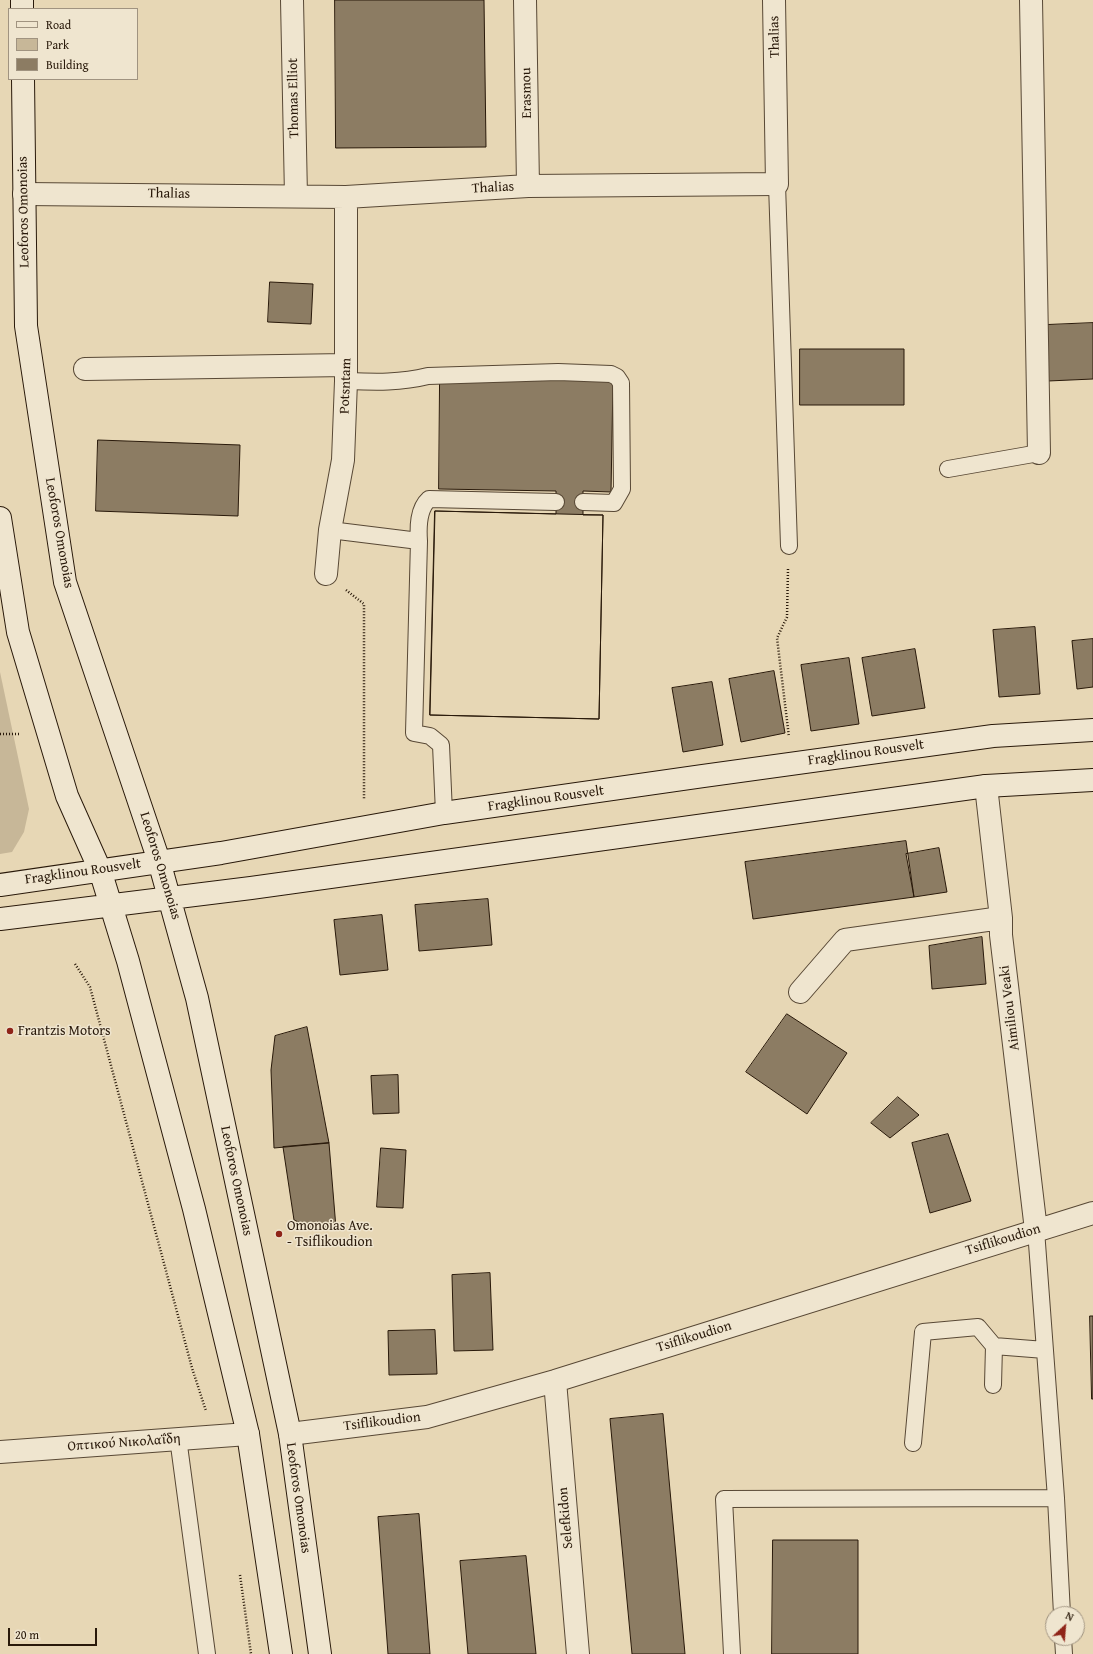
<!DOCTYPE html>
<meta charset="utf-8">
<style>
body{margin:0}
#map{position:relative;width:1093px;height:1654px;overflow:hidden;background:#e7d7b5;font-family:"Gentium Book Plus",serif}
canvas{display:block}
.legend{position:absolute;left:8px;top:8px;width:130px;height:72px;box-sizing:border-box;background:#efe5cf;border:1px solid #a09380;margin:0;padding:5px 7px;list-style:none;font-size:12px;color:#29190a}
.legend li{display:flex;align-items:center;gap:8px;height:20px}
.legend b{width:20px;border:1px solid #a09380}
.north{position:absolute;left:1045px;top:1606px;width:40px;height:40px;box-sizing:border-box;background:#efe5cf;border:1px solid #a09380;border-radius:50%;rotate:26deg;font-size:11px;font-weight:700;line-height:16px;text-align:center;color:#29190a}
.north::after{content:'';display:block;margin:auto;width:14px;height:18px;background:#8f2418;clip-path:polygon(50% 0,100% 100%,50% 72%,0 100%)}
.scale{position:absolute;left:8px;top:1628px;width:89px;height:18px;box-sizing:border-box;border:2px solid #29190a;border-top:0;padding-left:5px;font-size:12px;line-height:14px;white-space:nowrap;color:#29190a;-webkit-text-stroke:3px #efe5cf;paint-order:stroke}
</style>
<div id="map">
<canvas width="1093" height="1654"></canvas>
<ul class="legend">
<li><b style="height:5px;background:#efe5cf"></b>Road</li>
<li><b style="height:11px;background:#c7b798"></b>Park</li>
<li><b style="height:11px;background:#8c7c63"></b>Building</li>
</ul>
<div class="north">N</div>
<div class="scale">20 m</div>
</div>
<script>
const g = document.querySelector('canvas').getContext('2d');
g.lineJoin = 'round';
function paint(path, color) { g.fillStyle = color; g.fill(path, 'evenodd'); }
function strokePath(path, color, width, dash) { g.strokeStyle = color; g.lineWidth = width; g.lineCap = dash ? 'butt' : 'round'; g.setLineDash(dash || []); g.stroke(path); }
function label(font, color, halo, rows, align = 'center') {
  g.font = font + ' "Gentium Book Plus",serif'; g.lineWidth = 3; g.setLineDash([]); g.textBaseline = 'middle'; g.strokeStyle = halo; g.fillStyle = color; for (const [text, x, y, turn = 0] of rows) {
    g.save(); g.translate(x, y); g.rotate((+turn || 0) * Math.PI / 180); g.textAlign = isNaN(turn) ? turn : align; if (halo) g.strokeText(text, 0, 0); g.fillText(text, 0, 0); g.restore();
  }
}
paint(new Path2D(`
 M0 672 29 809 24 832 12 852 0 854Z`), '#c7b798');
const building = new Path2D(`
 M335 0H484L486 147 336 148Z
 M270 282 313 284 311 324 268 322Z
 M1093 323V379L1048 381 1046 325Z
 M800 349H904V405H800Z
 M440 378 613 381 611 492 583 491V515H603L599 719 430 715 435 511 556 514V491L439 489Z
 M98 440 240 445 238 516 96 511Z
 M435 511 603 515 599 719 430 715Z
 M1035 627 1040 694 999 697 993 630Z
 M1093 639V687L1077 689 1072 641Z
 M915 649 925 708 872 716 862 658Z
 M849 658 859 724 811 731 801 665Z
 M774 671 785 733 741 742 729 679Z
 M712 682 723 745 683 752 672 688Z
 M906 841 914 897 753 919 745 862Z
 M939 848 947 892 914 897 906 854Z
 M488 899 492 945 419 951 415 905Z
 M382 915 388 970 340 975 334 920Z
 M982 937 986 984 932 989 929 946Z
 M787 1014 847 1053 807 1114 746 1072Z
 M307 1027 329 1143 274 1148 271 1070 275 1036Z
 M398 1075 399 1113 373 1114 371 1076Z
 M898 1097 919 1115 890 1138 871 1123Z
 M948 1134 971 1201 930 1213 912 1143Z
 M329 1143 336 1228 314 1229 294 1220 283 1147Z
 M381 1148 406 1150 403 1208 377 1207Z
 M490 1273 493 1350 454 1351 452 1275Z
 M1090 1316H1093V1399H1092Z
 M435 1330 437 1374 389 1375 388 1331Z
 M663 1414 685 1654H632L610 1419Z
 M419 1514 430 1654H388L378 1517Z
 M773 1540H858V1654H772Z
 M526 1556 536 1654H468L460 1561Z`);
paint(building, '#8c7c63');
strokePath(building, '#29190a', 1);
const lane = new Path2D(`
 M777 184 789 546
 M346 381C375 382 400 383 428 376L558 372 611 374 617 377 621 383 622 489 614 503 583 502
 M948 469 1039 453
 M330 530 419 541 414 733 430 736 441 745 444 813
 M419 541C418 527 418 509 429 499L556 502
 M1036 1230 1056 1498 1062 1614
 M993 1385 994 1346
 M178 1438 207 1654
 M913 1443 923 1332 978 1327 994 1346 1045 1350
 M1063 1638 1064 1654
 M732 1654 724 1499 1056 1498`);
const street = new Path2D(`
 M292 0 296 196
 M525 0 528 186
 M1031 0 1039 453
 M24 194 346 197 528 186 777 184 774 0
 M85 369 346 365
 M326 574 330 530 343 460 346 381V197
 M986 786 1001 918V935L1036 1230
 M800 992 845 940 1001 918
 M555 1381 578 1654
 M290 1434 427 1417 555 1381 1093 1213
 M0 1452 248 1434`);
const secondary = new Path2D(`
 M22 0V9
 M23 79 26 326 65 582 159 861 197 998 290 1434 320 1654
 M0 518 18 632 67 796 100 870 128 961 194 1209 248 1434 281 1654
 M0 885 221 853 444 813 703 776 993 736 1093 730
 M0 919 251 888 986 786 1093 780`);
strokePath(lane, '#584835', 18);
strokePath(street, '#584835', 24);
strokePath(secondary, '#29190a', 24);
strokePath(new Path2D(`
 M788 569 787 617 777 638 789 737
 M346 590 364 604V800
 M0 734H20
 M75 964 90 987 192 1368 206 1411
 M240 1575 251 1654`), '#29190a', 2.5, [1, 2]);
strokePath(lane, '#efe5cf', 16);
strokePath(street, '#efe5cf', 22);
strokePath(secondary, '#efe5cf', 22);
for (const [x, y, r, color] of [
 [10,1031,4,"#8f2418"],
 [279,1234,4,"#8f2418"]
]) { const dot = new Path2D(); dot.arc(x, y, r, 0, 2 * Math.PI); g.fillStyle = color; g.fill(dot); strokePath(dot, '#efe5cf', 1.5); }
label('14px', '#29190a', '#efe5cf', [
 ["Thalias",775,37,-91],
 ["Erasmou",527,93,-91],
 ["Thomas Elliot",294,98,-91],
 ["Thalias",493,188,-3],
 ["Thalias",169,194,1],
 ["Leoforos Omonoias",24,212,-91],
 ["Potsntam",346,386,-88],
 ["Leoforos Omonoias",59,533,80],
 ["Fragklinou Rousvelt",866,753,-8],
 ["Fragklinou Rousvelt",546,799,-8],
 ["Leoforos Omonoias",160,866,73],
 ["Fragklinou Rousvelt",83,872,-8],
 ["Aimiliou Veaki",1010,1008,-97],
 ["Leoforos Omonoias",236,1181,78],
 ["Tsiflikoudion",1003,1240,-17],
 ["Tsiflikoudion",694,1337,-17],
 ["Tsiflikoudion",382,1422,-7],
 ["Οπτικού Νικολαΐδη",124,1443,-4],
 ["Leoforos Omonoias",298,1498,82],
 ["Selefkidon",566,1518,-95]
]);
label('14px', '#29190a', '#efe5cf', [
 ["Frantzis Motors",18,1031],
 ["Omonoias Ave.",287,1226],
 ["- Tsiflikoudion",287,1242]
], 'left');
</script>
